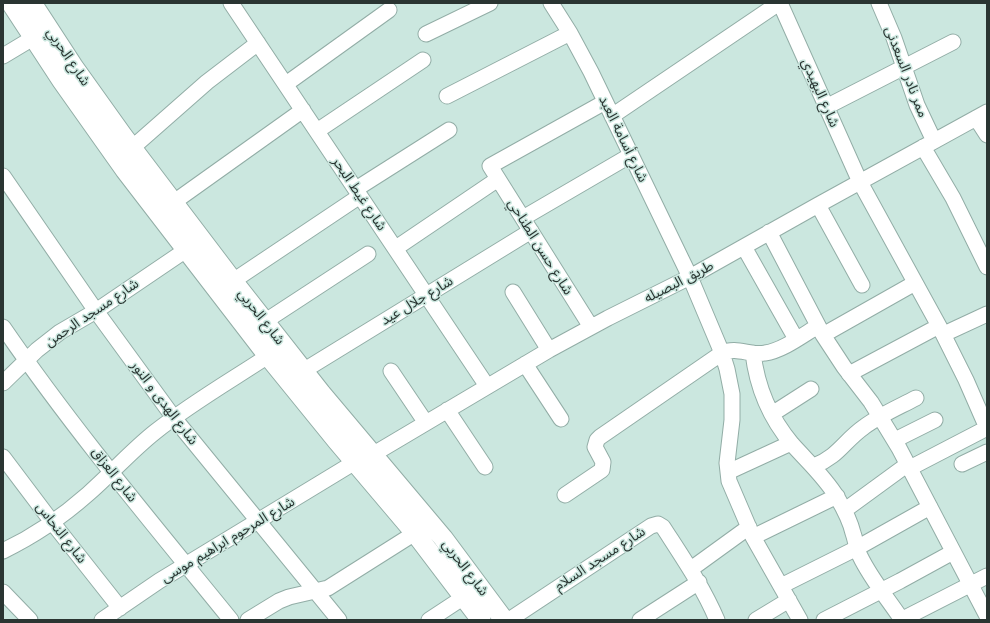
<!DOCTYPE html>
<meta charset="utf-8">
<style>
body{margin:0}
#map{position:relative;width:990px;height:623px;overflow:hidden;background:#cbe7df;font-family:"Libre Baskerville",serif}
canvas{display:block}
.frame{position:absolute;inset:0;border:4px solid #2a3532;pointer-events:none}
</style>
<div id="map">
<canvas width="990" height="623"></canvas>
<div class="frame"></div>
</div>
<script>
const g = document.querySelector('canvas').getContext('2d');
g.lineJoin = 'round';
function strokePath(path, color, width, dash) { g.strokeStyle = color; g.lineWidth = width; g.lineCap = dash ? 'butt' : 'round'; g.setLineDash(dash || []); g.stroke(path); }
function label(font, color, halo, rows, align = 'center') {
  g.font = font + ' "Libre Baskerville","Noto Sans Arabic",serif'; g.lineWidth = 3; g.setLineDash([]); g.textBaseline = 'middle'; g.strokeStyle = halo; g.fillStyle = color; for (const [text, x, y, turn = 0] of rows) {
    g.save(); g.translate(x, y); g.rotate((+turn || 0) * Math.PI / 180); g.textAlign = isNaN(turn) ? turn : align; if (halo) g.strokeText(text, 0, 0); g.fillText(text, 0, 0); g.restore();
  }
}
const minor = new Path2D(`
 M231 3 487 386
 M551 3 570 33 591 72 690 277 722 353 727 369 732 394V420L727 463 729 481 753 537 800 620
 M780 3 860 182 939 326 966 380 987 428
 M879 3 894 38 917 105 934 141
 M426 34 490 3
 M3 56 33 38
 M286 84 389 10
 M447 96 570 33
 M826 107 953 42
 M612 116 779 3
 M976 118 987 135
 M317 131 423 60
 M923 147 953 198 987 267
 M132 148 207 82 258 43
 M3 176 96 311 174 418 339 620
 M356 189 449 130
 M174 202 303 110
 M818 205 862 285
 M523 218 631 155
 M769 232 823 335 844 367 871 402 899 448 987 616
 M744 247 796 339
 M396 248 498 179
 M233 281 360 196
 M513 292 549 350
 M264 322 368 254
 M3 327C73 429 153 524 231 620
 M591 327 490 166 605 102
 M944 334 987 314
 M823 335 915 283
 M753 353C757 387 770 418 792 444 808 462 824 476 837 497 844 509 850 520 853 533 856 541 856 549 860 556 871 579 888 599 902 620
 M525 364 561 419
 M303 371 531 231
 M391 371 426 423
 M849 374 939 326
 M3 383 37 350 60 332 96 311 186 250
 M447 410 485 467
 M772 414 811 389
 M895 440 935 420
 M372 455 549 350 608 318 690 277 818 205 987 112
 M3 457 52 522 120 608
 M962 464 987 452
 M814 466C839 456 844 441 864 427 880 415 899 407 916 398
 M910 468 987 428
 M728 472 791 443
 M565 495 602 470 603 462 595 447 597 440 600 437 722 353C737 346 750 356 765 353 782 351 803 335 818 326
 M845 510 908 464
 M753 537 837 496
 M3 551C34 536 62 517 88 494 111 474 131 451 155 432 190 404 230 381 268 356
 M691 569 749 527
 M781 586 857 548 930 507
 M3 592 30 620
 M102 620 159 581 355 462
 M248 620 279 601 289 597 328 588 415 533
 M429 620 464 597
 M509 620 651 526 658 524 663 527C683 558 703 587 717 620
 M640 620 699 582
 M756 620 789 600
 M824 620 900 581 953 552
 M901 620 987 576`);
const tertiary = new Path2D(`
 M11 3 62 81 125 170 268 356 337 441 415 533 481 620
 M32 3 73 66 123 136 233 281 321 393 443 538 504 620`);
strokePath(minor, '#92ada6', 17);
strokePath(tertiary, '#92ada6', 21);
strokePath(minor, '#fff', 15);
strokePath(tertiary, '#fff', 19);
label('14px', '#2a3532', '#cbe7df', [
 ["شارع الحربي",68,57,56],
 ["ممر نادر السعدنى",906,72,69],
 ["شارع البهيدي",820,93,66],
 ["شارع أسامة العبد",623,139,64],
 ["شارع غيط البحر",359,194,56],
 ["شارع حسن الطناحي",540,247,58],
 ["طريق البصيله",679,282,-27],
 ["شارع جلال عيد",417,301,-31],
 ["شارع مسجد الرحمن",92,313,-34],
 ["شارع الحربي",261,317,52],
 ["شارع الهدى و النور",164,403,53],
 ["شارع العزاق",114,475,52],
 ["شارع النحاس",61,533,52],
 ["شارع المرحوم ابراهيم موسى",228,540,-31],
 ["شارع مسجد السلام",600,559,-33],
 ["شارع الحربي",465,568,53]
]);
</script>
